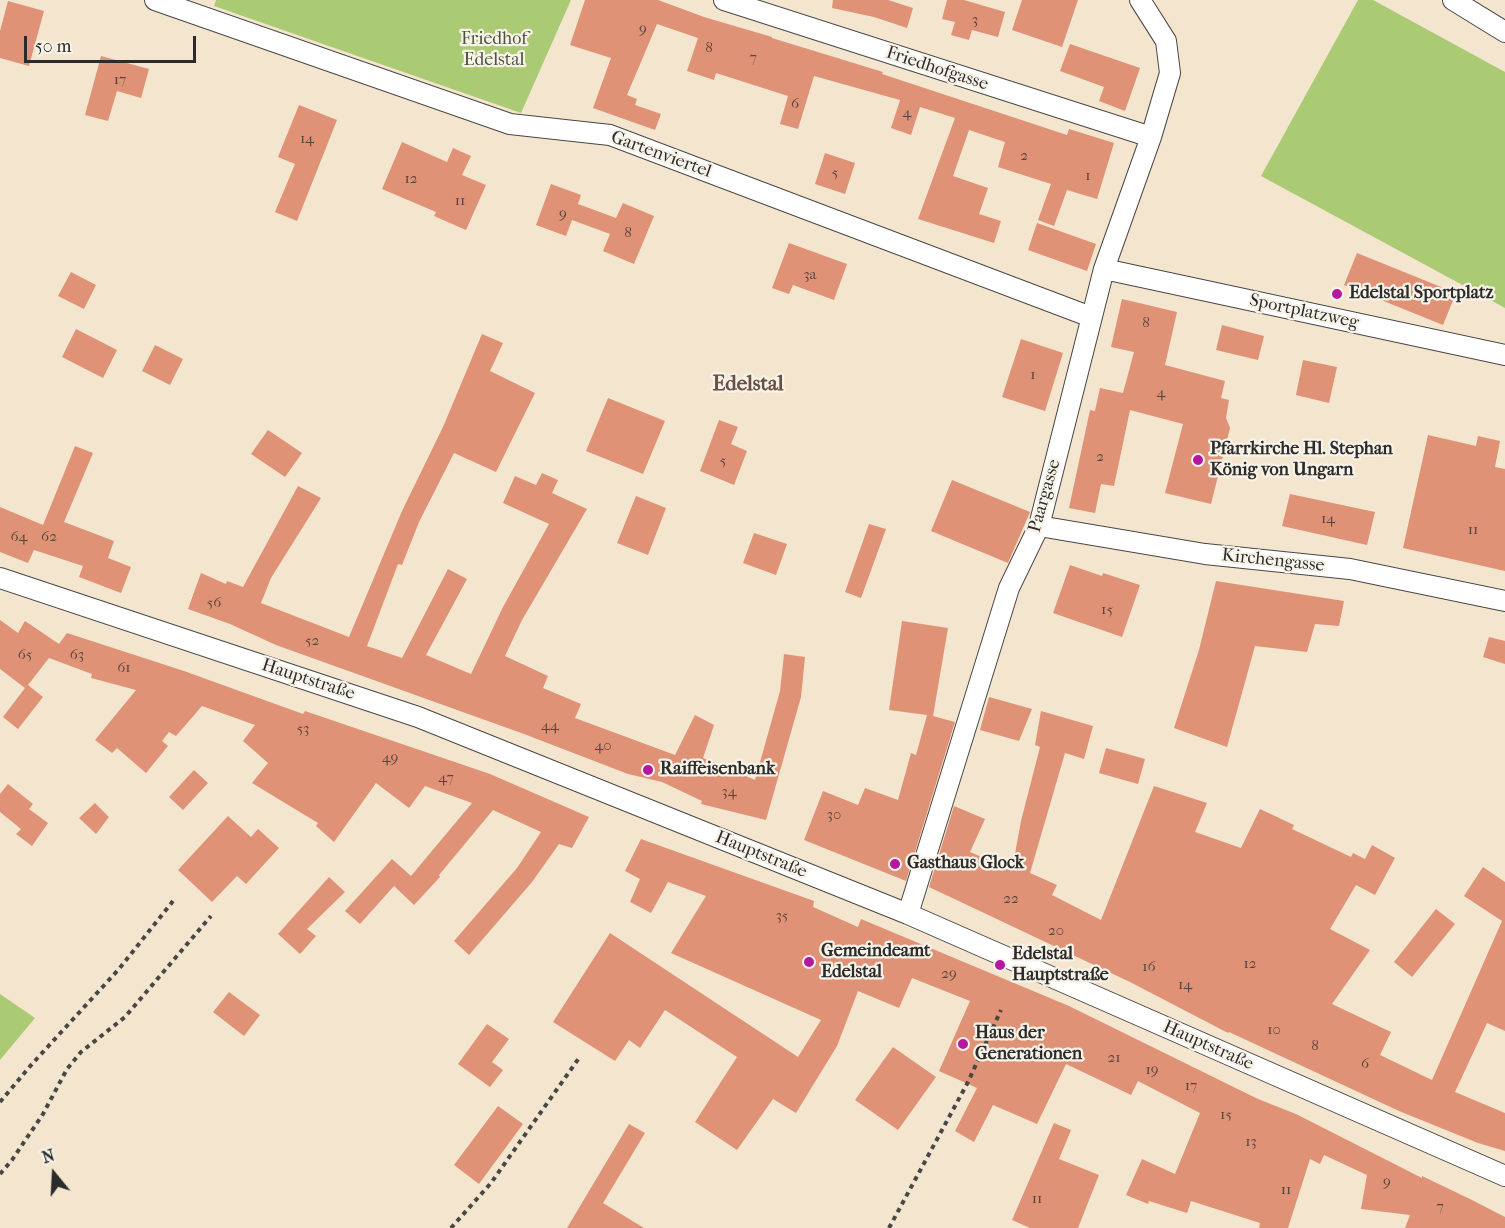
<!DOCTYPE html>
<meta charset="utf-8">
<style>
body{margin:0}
#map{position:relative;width:1505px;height:1228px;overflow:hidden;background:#f4e5cf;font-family:"IM FELL French Canon",serif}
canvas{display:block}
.north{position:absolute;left:24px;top:1144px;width:60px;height:60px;-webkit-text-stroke:4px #f7f3e8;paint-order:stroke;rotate:342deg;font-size:16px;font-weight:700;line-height:24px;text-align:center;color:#2b2b2b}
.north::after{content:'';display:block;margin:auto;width:21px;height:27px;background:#2b2b2b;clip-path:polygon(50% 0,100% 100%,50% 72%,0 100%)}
.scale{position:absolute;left:24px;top:36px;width:172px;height:27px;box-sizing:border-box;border:3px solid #2b2b2b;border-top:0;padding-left:8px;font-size:18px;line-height:21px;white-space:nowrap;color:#2b2b2b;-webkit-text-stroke:4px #f7f3e8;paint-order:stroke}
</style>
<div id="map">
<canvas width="1505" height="1228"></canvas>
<div class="north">N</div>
<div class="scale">50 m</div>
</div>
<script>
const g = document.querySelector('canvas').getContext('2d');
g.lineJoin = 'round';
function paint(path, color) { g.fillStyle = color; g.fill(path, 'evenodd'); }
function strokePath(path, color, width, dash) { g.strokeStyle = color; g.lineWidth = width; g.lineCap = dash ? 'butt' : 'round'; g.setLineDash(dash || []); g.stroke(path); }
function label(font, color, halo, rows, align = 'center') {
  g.font = font + ' "IM FELL French Canon",serif'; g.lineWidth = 4.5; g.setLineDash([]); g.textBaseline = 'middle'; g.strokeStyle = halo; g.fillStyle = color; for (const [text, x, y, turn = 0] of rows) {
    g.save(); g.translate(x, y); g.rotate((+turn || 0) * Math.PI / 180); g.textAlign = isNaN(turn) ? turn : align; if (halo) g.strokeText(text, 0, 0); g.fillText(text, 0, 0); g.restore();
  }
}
paint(new Path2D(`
 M216 0H571L521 113 214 6Z
 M1358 0H1373L1505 72V308L1261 176Z
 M0 994 35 1018 0 1060Z`), '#aaca73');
paint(new Path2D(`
 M585 0H658L704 17 772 37V38L883 72 882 74 1067 135 1069 129 1114 143 1097 199 1067 190 1054 226 1038 220 1051 184 998 167 1005 142 969 130 953 176 988 188 979 214 1001 221 994 243 918 219 955 118 920 107 911 135 891 128 900 100 814 76 798 129 780 124 788 96 716 73 714 80 687 71 698 38 657 24 627 95 637 99 635 105 661 114 655 130 593 108 611 58 570 45Z
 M833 0H888L913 8 907 28 874 17 832 8Z
 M947 0H964L1005 12 998 37 972 30 969 40 951 35 955 22 942 19Z
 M1022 0H1078L1062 47 1012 30Z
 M8 1 44 11 29 66 0 58V31Z
 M1070 44 1140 68 1125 111 1099 101 1104 87 1060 71Z
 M101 56 149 69 141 98 117 91 108 121 85 115Z
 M299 105 337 120 297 221 275 212 295 164 278 157Z
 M402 142 447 162 453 148 471 156 462 175 486 185 466 230 434 216 436 212 382 189Z
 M825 153 855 163 845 194 815 184Z
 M551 184 581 195 578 204 616 218 623 203 654 216 634 264 603 251 610 234 572 220 566 236 536 225Z
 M1037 223 1096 244 1087 271 1028 250Z
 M789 243 847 264 834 300 793 285 789 294 772 288Z
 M1357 253 1456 293 1443 325 1344 285Z
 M71 272 96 285 84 309 58 296Z
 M1122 299 1177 312 1165 365 1225 381 1221 398 1229 400 1226 418 1230 428 1211 504 1165 493 1183 424 1130 410 1114 486 1101 484 1095 513 1069 508 1090 410 1095 411 1100 388 1123 393 1134 352 1111 347Z
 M1222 325 1264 336 1258 360 1216 350Z
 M76 329 117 350 103 378 62 357Z
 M482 334 503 343 490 371 535 393 496 472 454 453 419 522 402 565 398 564 367 646 402 658 448 569 467 579 426 655 471 674 503 607 549 524 503 503 515 476 536 485 542 473 558 480 552 493 587 509 522 620 505 656 548 676 543 688 581 704 575 718 675 755 695 715 714 725 703 758 755 780 780 691 784 654 805 657 801 697 766 820 701 804 702 801 662 782 628 774 524 734 276 645 230 624 188 609 201 573 226 584 227 581 243 587 298 486 321 498 271 578 261 603 349 637 402 511 443 427Z
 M1021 339 1063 353 1045 411 1002 397Z
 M155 345 183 359 170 385 142 371Z
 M1303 360 1337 367 1329 403 1296 395Z
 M608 398 665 421 643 474 586 451Z
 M719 420 738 427 731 444 747 451 734 485 700 471Z
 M268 430 302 453 285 477 251 454Z
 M1428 435 1476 446 1478 436 1500 441 1495 467 1505 469V571L1403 548Z
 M75 446 93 453 64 522 114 541 108 558 131 567 121 593 79 577 83 566 34 550 28 563 0 552V507L43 525Z
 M952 480 1030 512 1008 563 931 531Z
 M1290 494 1375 512 1367 545 1282 526Z
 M636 496 666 508 648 555 617 543Z
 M869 524 886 529 861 598 845 592Z
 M754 533 787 544 776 575 743 563Z
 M1070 565 1102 576 1103 573 1140 585 1122 637 1053 613Z
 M1216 581 1344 601 1339 626 1315 624 1307 652 1255 646 1227 747 1174 728 1199 650Z
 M0 620 18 633 25 621 59 644 67 633 184 671 303 714 305 711 490 774 589 817 572 848 559 844 532 882 469 955 454 941 517 868 541 832 493 810 439 875 440 877 414 905 394 886 360 924 345 911 392 859 411 876 472 803 425 786 409 808 376 783 334 842 316 826 318 823 252 783 268 763 243 741 255 725 202 706 176 736 169 732 162 741 168 746 146 773 117 748 112 753 95 740 136 690 91 678 92 674 49 658 28 685 43 697 18 729 3 717 25 688 0 669Z
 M902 621 948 628 933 716 929 715 955 722 906 881 804 840 823 791 858 805 865 788 898 800 911 753 916 755 927 715 889 710Z
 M1489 637 1505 641V664L1483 657Z
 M989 697 1032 709 1019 741 980 730Z
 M1041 711 1093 726 1084 759 1065 753 1030 873 1057 885 1052 895 1101 920 1154 786 1207 803 1195 832 1241 848 1260 809 1294 825 1292 829 1351 857 1353 853 1365 859 1372 845 1395 858 1375 895 1356 885 1330 929 1370 950 1332 1004 1391 1032 1380 1055 1432 1080 1502 921 1464 896 1483 867 1505 882V1031L1487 1023 1455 1092 1505 1113V1151L1478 1143 1399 1111 1229 1032 1228 1033 1130 982 929 887 954 806 985 819 970 852 1012 870 1021 821 1040 747 1035 745Z
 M1106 748 1145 759 1138 784 1099 773Z
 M194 770 208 783 183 810 169 797Z
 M8 784 33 804 29 809 48 823 32 846 16 834 21 829 0 812V794Z
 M95 803 109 817 96 834 79 818Z
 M228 816 251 837 258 829 279 848 246 884 237 876 212 902 178 870Z
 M641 839 814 901 813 907 858 927 861 919 1069 1006 1258 1099 1296 1114 1422 1178V1176L1472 1200 1505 1217V1228H1405L1410 1215 1361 1209 1367 1175 1324 1155 1320 1164 1310 1159 1288 1228H1259L1260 1223 1191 1201 1187 1213 1149 1201 1148 1204 1126 1195 1142 1159 1175 1174 1200 1113 1138 1081 1131 1095 1066 1064 1037 1124 993 1105 974 1142 955 1131 977 1088 939 1071 970 1001 912 978 899 1008 858 991 837 1046 796 1113 773 1099 737 1150 695 1122 737 1057 665 1010 640 1048 629 1040 615 1061 553 1022 610 933 798 1057 821 1020 671 953 706 896 668 882 651 913 630 902 640 879 625 871Z
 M329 877 345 892 307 929 316 936 300 954 278 934Z
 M1436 909 1455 924 1412 977 1394 962Z
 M229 992 260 1015 244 1036 213 1012Z
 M487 1024 509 1039 492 1062 503 1070 490 1087 458 1064Z
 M893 1047 936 1077 898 1130 855 1100Z
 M498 1106 523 1124 479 1184 454 1165Z
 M1054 1123 1071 1130 1059 1159 1099 1175 1078 1228H1030L1012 1220Z
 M629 1124 645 1133 603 1203 644 1228H567Z`), '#df9275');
const street = new Path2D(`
 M155 0 510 124 610 135 1091 317
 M724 0 1151 137
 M1453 0 1505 32
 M1104 269 1505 355
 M1039 526 1205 554 1350 569 1505 601
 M0 578 418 717 908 914 1505 1176
 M908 914 1009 588 1039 526 1104 269 1151 137 1170 73 1166 41 1140 0`);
strokePath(street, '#494744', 22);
strokePath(new Path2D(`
 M0 1102 32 1064 119 969 173 901
 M0 1174 12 1160 43 1114 67 1069 81 1052 125 1017 211 916
 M451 1228 491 1183 579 1058
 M889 1228 968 1082 1001 1010`), '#494744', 4, [4.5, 4.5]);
strokePath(street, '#fff', 20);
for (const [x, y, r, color] of [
 [1337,294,6,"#b5179e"],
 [1198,460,6,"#b5179e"],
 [648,770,6,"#b5179e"],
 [895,864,6,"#b5179e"],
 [809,962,6,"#b5179e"],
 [1000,965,6,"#b5179e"],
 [963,1044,6,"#b5179e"]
]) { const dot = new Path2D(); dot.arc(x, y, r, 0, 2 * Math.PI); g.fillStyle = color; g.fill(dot); strokePath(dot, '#f7f3e8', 2); }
label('15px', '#58453e', null, [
 ["3",975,20],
 ["9",643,29],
 ["8",709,48],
 ["7",753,58],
 ["17",120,80],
 ["6",795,104],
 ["4",907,113],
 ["14",307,139],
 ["2",1024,156],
 ["5",835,173],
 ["1",1088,176],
 ["12",411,179],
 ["11",460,201],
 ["9",563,214],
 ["8",628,233],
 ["3a",810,275],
 ["8",1146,323],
 ["1",1033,375],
 ["4",1161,393],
 ["2",1100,457],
 ["5",723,461],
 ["14",1328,519],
 ["11",1473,530],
 ["64",19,537],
 ["62",49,537],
 ["56",214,603],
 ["15",1107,610],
 ["52",312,641],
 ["65",25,655],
 ["63",77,655],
 ["61",124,668],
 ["44",550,726],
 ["53",303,729],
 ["40",603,746],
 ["49",390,758],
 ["47",446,778],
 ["34",729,792],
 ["30",834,815],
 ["22",1011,899],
 ["35",782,916],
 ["20",1056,931],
 ["12",1250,964],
 ["16",1149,967],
 ["29",949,974],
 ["14",1185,985],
 ["10",1274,1030],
 ["8",1315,1046],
 ["21",1114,1058],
 ["6",1365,1064],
 ["19",1152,1070],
 ["17",1191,1086],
 ["15",1226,1115],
 ["13",1251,1142],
 ["9",1387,1182],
 ["11",1286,1190],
 ["11",1037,1199],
 ["7",1440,1207]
]);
label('18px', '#4b533d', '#f7f3e8', [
 ["Friedhof",494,40],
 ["Edelstal",494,61]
]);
label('18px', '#2b2b2b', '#f7f3e8', [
 ["Friedhofgasse",937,69,18],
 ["Gartenviertel",661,155,20],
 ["Sportplatzweg",1304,312,12],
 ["Paargasse",1045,496,-74],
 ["Kirchengasse",1273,561,6],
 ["Hauptstraße",308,680,18],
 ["Hauptstraße",761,855,22],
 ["Hauptstraße",1208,1046,24]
]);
label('bold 18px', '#2b2b2b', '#f7f3e8', [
 ["Edelstal Sportplatz",1349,294],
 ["Pfarrkirche Hl. Stephan",1210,450],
 ["König von Ungarn",1210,471],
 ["Raiffeisenbank",660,770],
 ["Gasthaus Glock",907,864],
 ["Gemeindeamt",821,952],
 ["Edelstal",821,973],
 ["Edelstal",1012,955],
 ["Hauptstraße",1012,976],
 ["Haus der",975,1034],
 ["Generationen",975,1055]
], 'left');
label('bold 21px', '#6a4f45', '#f7f3e8', [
 ["Edelstal",748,385]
]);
</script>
